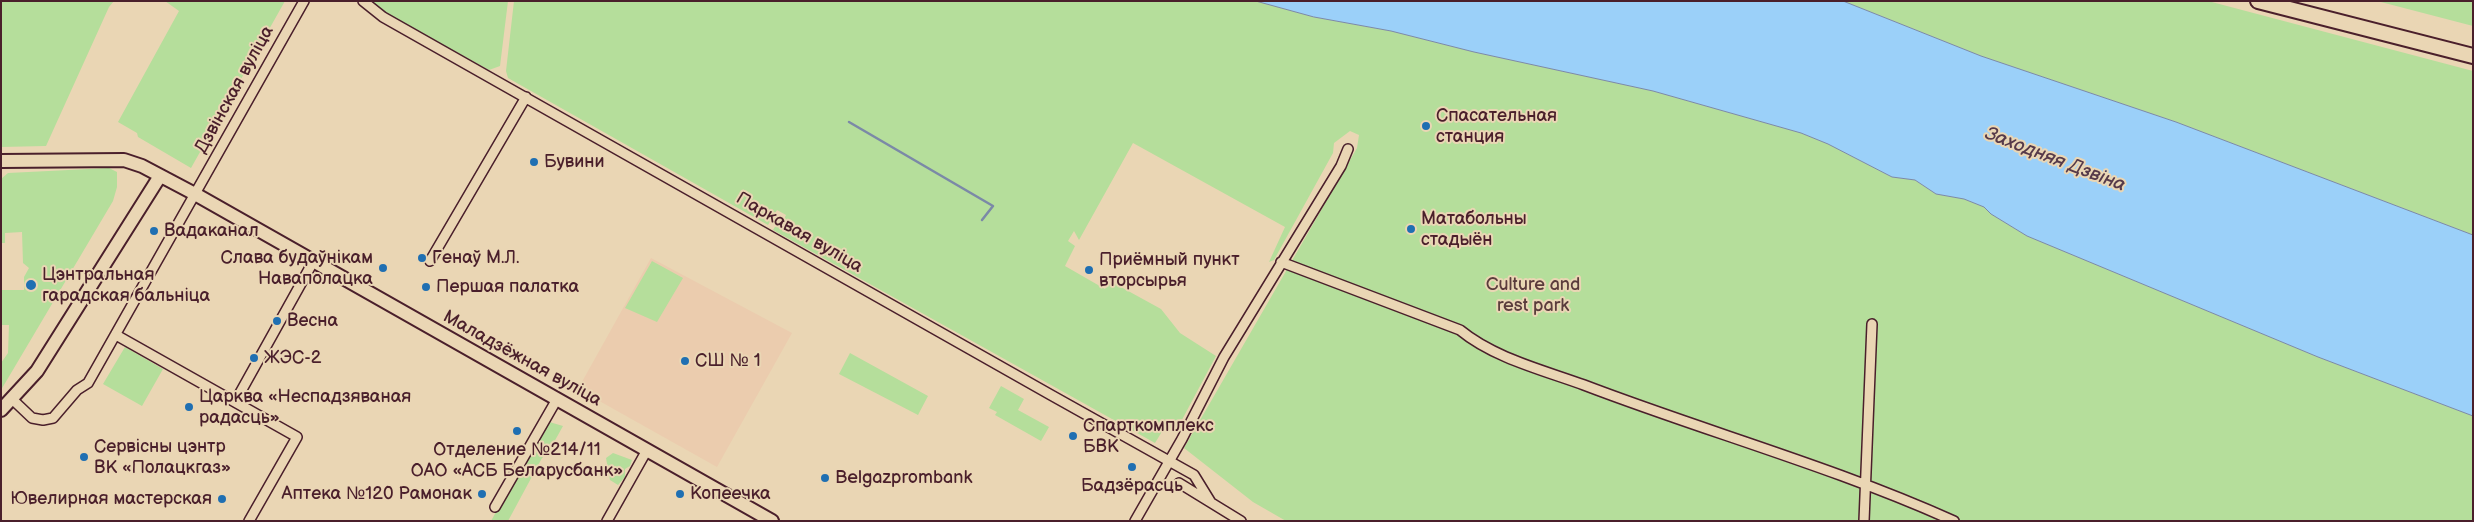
<!DOCTYPE html>
<meta charset="utf-8">
<style>
body{margin:0}
#map{position:relative;width:2474px;height:522px;overflow:hidden;background:#ead6b4;font-family:"Balsamiq Sans",sans-serif}
canvas{display:block}
.frame{position:absolute;inset:0;border:2px solid #4a1f2b;pointer-events:none}
</style>
<div id="map">
<canvas width="2474" height="522"></canvas>
<div class="frame"></div>
</div>
<script>
const g = document.querySelector('canvas').getContext('2d');
g.lineJoin = 'round';
function paint(path, color) { g.fillStyle = color; g.fill(path, 'evenodd'); }
function strokePath(path, color, width, dash) { g.strokeStyle = color; g.lineWidth = width; g.lineCap = dash ? 'butt' : 'round'; g.setLineDash(dash || []); g.stroke(path); }
function label(font, color, halo, rows, align = 'center') {
  g.font = font + ' "Balsamiq Sans",sans-serif'; g.lineWidth = 4; g.setLineDash([]); g.textBaseline = 'middle'; g.strokeStyle = halo; g.fillStyle = color; for (const [text, x, y, turn = 0] of rows) {
    g.save(); g.translate(x, y); g.rotate((+turn || 0) * Math.PI / 180); g.textAlign = isNaN(turn) ? turn : align; if (halo) g.strokeText(text, 0, 0); g.fillText(text, 0, 0); g.restore();
  }
}
paint(new Path2D(`
 M651 258 792 333 717 467 578 389Z`), '#ebccae');
paint(new Path2D(`
 M1 1H114L109 7 46 146 1 147Z
 M165 1H285L191 168 138 137 137 133 118 122 179 11Z
 M371 1H508L500 66 489 70 385 13Z
 M514 1H1256L1314 17 1391 31 1474 52 1653 91 1801 133 1828 144 1892 177 1915 180 1936 194 1964 199 1984 207 1991 214 2027 236 2318 357 2473 416V521H1286L1253 502 1184 448 1357 148 1359 135 1350 131 1334 143 1333 153 1274 260 1269 262 1285 227 1133 143 1079 240 1074 231 1068 241 1075 246 1065 266 1105 289 1110 281 1161 309 1180 333 1216 356 1176 431 1166 425 1155 443 773 230 779 220 783 221 786 215 777 210 768 225 508 78 506 71Z
 M1843 1H2208L2473 71V235L2176 122 1981 56Z
 M2377 1H2473V26Z
 M109 168 117 172V187L113 201 1 390V363L8 353 9 325H1V290H24V277L29 268 23 263 22 232 5 233V243H1V179L8 173Z
 M652 261 683 278 657 322 625 308Z
 M125 347 163 369 142 406 103 384Z
 M850 353 928 396 918 415 839 374Z
 M1001 386 1024 399 1018 410 1049 427 1041 441 995 415 997 412 989 408Z
 M546 421 563 426 548 453 542 458 508 521H491Z
 M613 453 632 460 630 466 625 469V477L618 485 610 480 606 458Z`), '#b5de9b');
const water = new Path2D(`
 M1256 1H1843L1981 56 2176 122 2473 235V416L2318 357 2027 236 1991 214 1984 207 1964 199 1936 194 1915 180 1892 177 1828 144 1801 133 1653 91 1474 52 1391 31 1314 17Z`);
paint(water, '#9bd0f9');
strokePath(water, '#7b89a7', 1);
strokePath(new Path2D(`
 M849 122 993 206 982 220`), '#7b89a7', 2.5);
const street = new Path2D(`
 M363 1 383 17 1051 395 1194 475 1210 501
 M430 261 526 97
 M1281 262 1460 330C1494 358 1543 370 1584 385 1707 432 1834 467 1954 521
 M116 335 297 437 249 521
 M12 399 32 418 43 420 53 418 77 390 88 383 304 1
 M235 402 313 262
 M1179 483 1241 521
 M495 507 557 399
 M607 521 647 450
 M1135 521 1182 439 1224 357 1341 166 1348 149
 M1864 521 1872 324`);
const secondary = new Path2D(`
 M1 161 124 160 142 166 195 194 772 521
 M1 410 37 371 160 176`);
const primary = new Path2D(`
 M2258 1 2473 56`);
strokePath(street, '#4a1f2b', 12);
strokePath(secondary, '#4a1f2b', 16);
strokePath(primary, '#4a1f2b', 18);
strokePath(street, '#ead6b4', 9);
strokePath(secondary, '#ead6b4', 12);
strokePath(primary, '#ead6b4', 14);
for (const [x, y, r, color] of [
 [1426,126,5,"#1f6fb2"],
 [534,162,5,"#1f6fb2"],
 [1411,229,5,"#1f6fb2"],
 [154,231,5,"#1f6fb2"],
 [422,258,5,"#1f6fb2"],
 [383,268,5,"#1f6fb2"],
 [1089,270,5,"#1f6fb2"],
 [31,285,6,"#1f6fb2"],
 [426,287,5,"#1f6fb2"],
 [277,321,5,"#1f6fb2"],
 [254,358,5,"#1f6fb2"],
 [685,361,5,"#1f6fb2"],
 [189,407,5,"#1f6fb2"],
 [517,431,5,"#1f6fb2"],
 [1073,436,5,"#1f6fb2"],
 [84,457,5,"#1f6fb2"],
 [1132,467,5,"#1f6fb2"],
 [825,478,5,"#1f6fb2"],
 [482,494,5,"#1f6fb2"],
 [680,494,5,"#1f6fb2"],
 [222,499,5,"#1f6fb2"]
]) { const dot = new Path2D(); dot.arc(x, y, r, 0, 2 * Math.PI); g.fillStyle = color; g.fill(dot); strokePath(dot, '#ead6b4', 2); }
label('18px', '#4a1f2b', '#ead6b4', [
 ["Дзвінская вуліца",235,90,-61],
 ["Паркавая вуліца",799,233,30],
 ["Маладзёжная вуліца",522,359,29]
]);
label('18px', '#4a1f2b', '#ead6b4', [
 ["Спасательная",1436,116],
 ["станция",1436,137],
 ["Бувини",544,162],
 ["Матабольны",1421,219],
 ["стадыён",1421,240],
 ["Вадаканал",164,231],
 ["Слава будаўнікам",373,258,"right"],
 ["Наваполацка",373,279,"right"],
 ["Генаў М.Л.",432,258],
 ["Приёмный пункт",1099,260],
 ["вторсырья",1099,281],
 ["Цэнтральная",42,275],
 ["гарадская бальніца",42,296],
 ["Першая палатка",436,287],
 ["Весна",287,321],
 ["ЖЭС-2",264,358],
 ["СШ № 1",695,361],
 ["Царква «Неспадзяваная",199,397],
 ["радасць»",199,418],
 ["Спарткомплекс",1083,426],
 ["БВК",1083,447],
 ["Сервісны цэнтр",94,447],
 ["ВК «Полацкгаз»",94,468],
 ["Отделение №214/11",517,450,"center"],
 ["ОАО «АСБ Беларусбанк»",517,471,"center"],
 ["Belgazprombank",835,478],
 ["Бадзёрасць",1132,486,"center"],
 ["Аптека №120 Рамонак",472,494,"right"],
 ["Копеечка",690,494],
 ["Ювелирная мастерская",212,499,"right"]
], 'left');
label('18px', '#5a3c3c', '#ead6b4', [
 ["Culture and",1533,285],
 ["rest park",1533,306]
]);
label('italic 19px', '#563a4a', '#ead6b4', [
 ["Заходняя Дзвіна",2055,160,21]
]);
</script>
